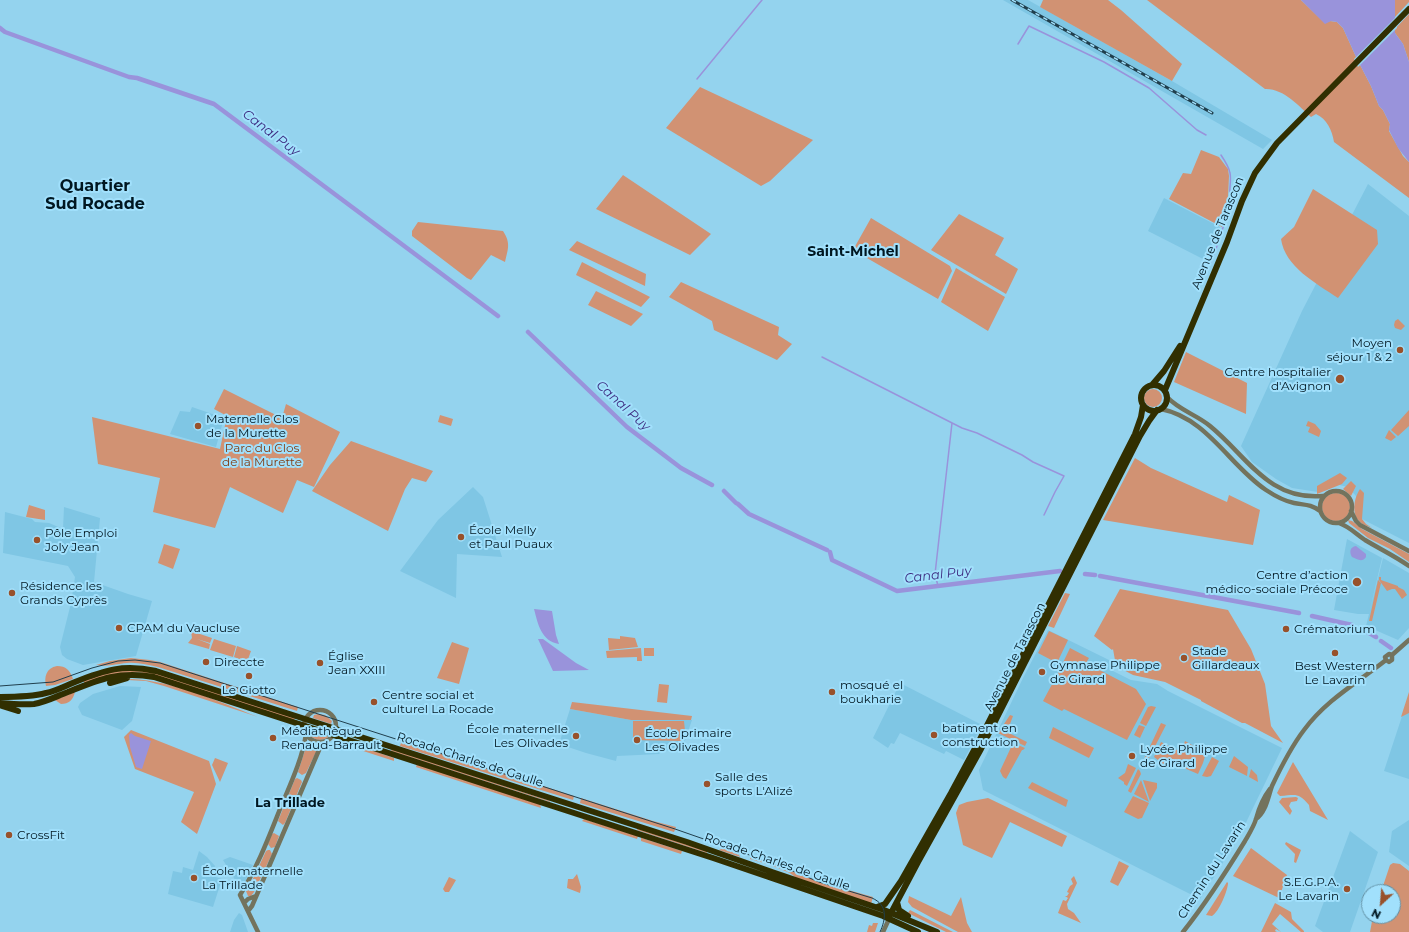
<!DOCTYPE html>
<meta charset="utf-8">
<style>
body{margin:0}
#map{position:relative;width:1409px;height:932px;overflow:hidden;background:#94d3ee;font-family:Montserrat,sans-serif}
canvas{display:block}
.north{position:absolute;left:1361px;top:884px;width:40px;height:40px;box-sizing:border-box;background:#a1e0fc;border:1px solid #6190a4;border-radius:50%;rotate:206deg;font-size:11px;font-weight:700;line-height:16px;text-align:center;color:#001721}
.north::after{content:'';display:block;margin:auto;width:14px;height:18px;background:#98512b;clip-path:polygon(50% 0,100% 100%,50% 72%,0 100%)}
</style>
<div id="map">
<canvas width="1409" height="932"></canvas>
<div class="north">N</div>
</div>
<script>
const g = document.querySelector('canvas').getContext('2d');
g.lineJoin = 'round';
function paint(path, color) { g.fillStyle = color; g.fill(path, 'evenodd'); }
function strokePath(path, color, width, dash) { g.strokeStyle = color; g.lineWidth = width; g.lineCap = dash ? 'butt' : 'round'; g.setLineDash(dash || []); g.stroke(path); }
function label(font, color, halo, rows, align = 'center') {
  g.font = font + ' Montserrat,sans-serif'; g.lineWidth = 4; g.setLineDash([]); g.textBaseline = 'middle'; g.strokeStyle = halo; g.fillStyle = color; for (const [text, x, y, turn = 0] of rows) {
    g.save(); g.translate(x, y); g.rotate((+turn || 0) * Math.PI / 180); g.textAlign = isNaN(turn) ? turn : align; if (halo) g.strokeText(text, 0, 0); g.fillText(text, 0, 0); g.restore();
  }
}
paint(new Path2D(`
 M1003 0H1028L1172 81 1272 140 1263 149Z
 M1368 184 1409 216V543L1360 518 1356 496 1348 487 1335 484 1318 492 1292 488 1276 479 1252 462 1241 446 1302 311Z
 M1164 198 1220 227 1205 260 1148 231Z
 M192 407 224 418 216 447 170 434 180 411 190 412Z
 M473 487 483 497 502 557 457 554 456 598 400 571 438 520Z
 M64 507 100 518 94 582 128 594 152 601 136 656 83 665 67 659 62 655 60 647 71 603 75 577 68 566 3 553 5 512 32 519 35 522 49 523 63 529Z
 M1347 539 1382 558 1369 614H1358L1334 610Z
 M1383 558 1409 573V628L1398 640 1366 626Z
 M1048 630 1109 660 1111 670 1131 680 1157 684 1168 691 1282 748 1239 837 1200 899 983 790 979 770 1023 678Z
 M900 683 982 725 964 760 946 751 944 754 900 733 894 744 891 743 888 748 873 738Z
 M120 686 141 687 132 721 122 730 82 715 78 707 80 703 93 694Z
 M1409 695V779L1384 771Z
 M570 709 631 720H692L681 752 663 750 659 754 617 756 616 761 586 753 562 745 560 741Z
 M1409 820V866L1389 852 1392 831Z
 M1350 831 1378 852 1350 932H1323L1315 926Z
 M199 851 207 857 215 866 212 876 222 879 213 907 168 894 173 871 182 873 183 867 193 870Z
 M230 857 253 865 244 884 237 883 223 860Z
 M239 913 242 915 248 932H230L234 920Z`), '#7fc6e4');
paint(new Path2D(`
 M1043 0H1108L1121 10 1182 64 1172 81 1040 7Z
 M1147 0H1301L1325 23 1330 21 1337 22 1343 28 1357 59 1371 86 1379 106 1383 110 1390 124 1389 131 1403 156 1409 162V198L1334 142C1332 130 1327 119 1316 114L1311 117C1299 106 1283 88 1265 89Z
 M1395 0H1409V2L1395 17Z
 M1409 14V62L1403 44 1395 33V29Z
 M700 87 813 140 770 181 761 186 666 128Z
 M1201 150 1219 157 1228 169 1229 176 1228 198 1230 204 1222 227 1169 199 1183 173 1191 174Z
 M623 175 711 234 690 255 596 209Z
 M1313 189 1377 230 1378 244 1338 298C1316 283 1285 267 1281 239L1294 227Z
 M959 214 1004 238 995 255 1018 269 1006 294 931 250Z
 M871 218 950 266 952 271 938 299 853 250Z
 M418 222 503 231C511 243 508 249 505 262L491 255 471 280 467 278 412 236V231Z
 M577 241 646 274 645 286 569 250Z
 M582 262 650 297 641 307 576 275Z
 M956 268 1005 297 988 331 941 302Z
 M681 282 779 327 778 335 792 344 777 360 714 330 712 321 669 297Z
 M596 291 643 314 631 326 588 305Z
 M1398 319 1405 326 1401 330 1395 328 1394 325 1395 321Z
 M1186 352 1247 383 1246 414 1174 382Z
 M224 389 282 418 286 404 340 432 314 487 297 480 283 513 230 487 215 528 153 512 160 478 98 464 92 417 220 449 227 416 214 409Z
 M1144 398a9 9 0 1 1 18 0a9 9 0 1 1-18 0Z
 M1409 410V426L1398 436 1391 430Z
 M440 415 453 419 451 426 438 422Z
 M1308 421 1315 424 1321 431 1319 437 1308 432 1310 427 1306 426Z
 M1389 430 1396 437 1391 441 1385 438Z
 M351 441 433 471 426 482 412 478 405 489 388 531 312 491 330 465Z
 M1135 458 1151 468 1227 502 1229 495 1260 510 1253 545 1103 520Z
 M1340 473 1347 478 1342 484 1317 494V486Z
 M1351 481 1356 486 1351 496 1343 489Z
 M1360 489 1364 493 1362 519 1366 524 1372 528C1368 526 1363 525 1360 522 1351 514 1354 498 1360 489Z
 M1322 507a14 14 0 1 1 28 0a14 14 0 1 1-28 0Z
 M29 505 45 510V520L26 517Z
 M1348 520 1352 521 1362 529 1409 554V562L1390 549 1368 538 1349 523Z
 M164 544 180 549 173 569 158 563Z
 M1379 577H1381V580L1398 586V587L1404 590 1407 595 1402 599 1395 589H1392L1387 591 1379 580Z
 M1378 580 1381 583 1372 621H1369Z
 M1120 589 1228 610 1251 649 1265 684 1271 726 1283 743 1245 723H1242L1201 701V700L1165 682 1133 675 1116 666 1113 649 1112 650 1094 636Z
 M1065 593 1070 594 1054 628 1048 626Z
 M191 631 212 638 210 643 197 639 210 644 209 649 188 643 192 638Z
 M1049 631 1068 640 1057 663 1038 653Z
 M620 636 635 638 638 647 609 650 608 638 620 639Z
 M214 639 236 646 233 657 210 650Z
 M452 642 469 648 459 684 437 678Z
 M237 646 251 651 247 662 234 657Z
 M641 648 642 661H637V657L607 658 606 651Z
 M644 648H654V656H644Z
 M1070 648 1089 658 1086 663 1136 689 1146 704 1127 740 1064 709 1062 711 1043 701 1057 675 1076 685 1057 675Z
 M131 658 150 660 160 662 298 707 297 711 158 667C148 665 138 662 127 663 115 664 109 667 96 665L110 661Z
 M57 666C66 666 70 670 73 679L55 685 46 686C44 677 46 668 57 666Z
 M133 669 158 673 295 718 294 720 150 674C126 670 106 675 84 683V681L106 673Z
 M131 679C175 681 217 701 258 717L164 686 146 681 127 680Z
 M659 684 669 685 667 703 657 702Z
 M75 692C73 700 69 704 61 704L55 700Z
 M1409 692V713L1401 717Z
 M572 702 692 716 691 720H631L570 709Z
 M1151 706 1156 707 1146 726 1140 723 1148 707Z
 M318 714 325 715 332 721 331 724 313 718 314 715Z
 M1010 715 1013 716 1007 732 1027 742 1025 746 998 733Z
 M633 721H684L685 731 682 741 633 740Z
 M1161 723 1166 725 1149 758 1148 759H1144Z
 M1139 725 1145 727 1140 738 1134 735Z
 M1053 727 1094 748 1089 758 1049 738Z
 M309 729 328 736 327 738C319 742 311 739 308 732Z
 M131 730 209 761 216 784 197 834 181 822 194 792 135 769 124 737Z
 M402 740 574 796 573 800 400 746Z
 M1185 741 1206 753 1203 763 1198 774 1170 762 1166 766 1154 757 1161 742 1181 752Z
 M1013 743 1025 748 1023 750H1022L1006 779 1003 777 1000 771Z
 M356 745 394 758V761L354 748Z
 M306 747H312L317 750 306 773 302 775 298 772Z
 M392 749 550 801V802L391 751Z
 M1234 756 1248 767 1247 776 1229 767Z
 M1212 757 1219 761 1211 776 1207 777 1202 776Z
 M215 758 228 763 220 782 212 765Z
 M1293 762 1328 820 1310 811 1309 805C1298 792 1296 795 1280 796L1277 793Z
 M417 764 540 804 541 808 416 767Z
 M1128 764 1136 768 1127 786 1124 784V782L1118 778 1125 773Z
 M1138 769 1140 771 1141 774 1131 793 1128 791Z
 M1251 769 1257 775 1258 782 1249 777Z
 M297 778 301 780 302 782 285 823 283 825 278 821 295 779Z
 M1141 780 1149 802 1134 794Z
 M1143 780 1157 783V788L1150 801Z
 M1032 782 1068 800 1066 807 1028 788Z
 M1133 796 1149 803 1142 818 1138 819 1124 812Z
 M1296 797 1298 798 1297 801 1291 802 1289 806 1292 811 1290 815 1279 802 1282 798Z
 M581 798 653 821 676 827 674 832 580 803Z
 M988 798 1067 836 1062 847 1010 822 992 858 963 845 956 813 959 805 967 802Z
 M584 819 638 836 637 839 582 821Z
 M638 828 707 851V853L637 830Z
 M274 833 279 836 275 847 271 848 268 844 272 834Z
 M641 838H642L682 851 681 854 641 841Z
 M1286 842 1301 850 1296 863 1294 862 1295 854 1285 844Z
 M727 846 736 849 740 857 719 850Z
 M1251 848 1287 875 1279 898 1233 876Z
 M268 850H270L272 854 254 892 251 896H248L246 891 255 875 266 851Z
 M751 855 820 882 873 897 871 904 796 878C790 870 760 862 750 859Z
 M1119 861 1129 866 1118 886 1110 882Z
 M1393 863 1400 864 1409 871V932H1370L1373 916H1393V892H1381L1390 865Z
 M577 874 581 887 580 893 567 888 568 879H573Z
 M1074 876 1077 883 1067 904 1068 909 1074 913 1081 923 1058 913 1063 900 1066 901 1068 898 1065 896H1067L1069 893 1067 892 1070 886 1073 884 1071 879Z
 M449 877 456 880 449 892H445L443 889Z
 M1227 882 1228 883C1228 890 1219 912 1212 916L1206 915Z
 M909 896 951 916 961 897 967 923 972 932H958L912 907 908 902Z
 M1275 903 1291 912 1292 919 1304 931V932H1301L1280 914 1272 924 1281 932 1276 929 1275 931 1277 932H1261Z
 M910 910 953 932H946L908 913Z
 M873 923H878L875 932H867L869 925 872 926Z`), '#d19273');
paint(new Path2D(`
 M1301 0H1395V33L1403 44 1409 62V162L1398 148 1389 130 1390 124 1383 110 1379 106 1371 86 1357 59 1343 28 1337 22 1331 21 1325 24Z
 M1356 546 1366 554V557C1362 563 1357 559 1352 557 1349 552 1350 547 1356 546Z
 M534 609 552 611 556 635 559 644C541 641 538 624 534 609Z
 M538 639H543L576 663 589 670 553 671Z
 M131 733 135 736 151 741 142 769 136 767 130 747 129 735Z`), '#9993db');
paint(new Path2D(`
 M1397 16V28L1358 67 1354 59Z`), '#94d3ee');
strokePath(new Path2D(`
 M1018 44 1029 26 1104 62 1149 88 1197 130 1206 135
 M697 79 762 0
 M1221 155C1225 161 1229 167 1230 173 1232 183 1227 194 1232 203L1221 233
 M1211 262 1217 246
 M822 357 962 428 977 433 1022 455 1033 462 1064 476 1055 492 1044 515
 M938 586 935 574 952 423`), '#9993db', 1.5);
strokePath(new Path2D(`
 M0 28 5 32 129 77 137 78 214 104 498 316
 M528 332 627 427 681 468 712 485
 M724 491 736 503
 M738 504 749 514 827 550
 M830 552 832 560 897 591 1060 571
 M1085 574 1095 575
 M1100 576 1299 613
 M1312 616 1352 625
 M1364 630 1376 637
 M1381 641 1391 648`), '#9993db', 4.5);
strokePath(new Path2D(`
 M1167 397C1179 410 1197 415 1210 426 1247 456 1268 501 1323 496
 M1161 409C1207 418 1230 466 1266 490 1275 496 1284 501 1294 503 1304 505 1311 504 1320 511
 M1320 507a16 16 0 1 1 32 0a16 16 0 1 1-32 0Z
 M1351 511 1356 521 1360 525 1409 551
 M1339 523C1350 527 1356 534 1365 540 1380 549 1395 556 1409 566
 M1392 655 1409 640
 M1386 660 1385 657 1389 654 1392 655
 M1386 660 1389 662 1392 660V655
 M304 726a16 16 0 1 1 32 0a16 16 0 1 1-32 0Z
 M1256 819C1266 812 1268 797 1272 786 1281 767 1291 747 1304 730 1326 700 1357 683 1386 660
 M244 903 248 899 256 896
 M248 911 252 906 322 743
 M258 932 240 895C257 868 268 839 280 809 290 785 302 760 306 734
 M883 932 889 919
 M1183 932C1206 903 1226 872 1245 841 1249 834 1254 826 1256 819 1259 808 1263 798 1270 789`), '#73735d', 4.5);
strokePath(new Path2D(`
 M1141 398a13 13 0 1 1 26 0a13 13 0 1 1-26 0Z
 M1152 385 1164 371 1180 346
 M1165 390 1227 242 1242 201 1255 173 1277 143 1409 9
 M110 683 127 678
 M0 697C15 697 31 697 46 693 56 691 65 686 75 682 105 670 123 664 156 671L687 842 772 872 884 910 937 932
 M0 703C11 704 23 705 34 704 46 702 57 696 68 692 100 679 119 671 154 677L713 858 883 916 918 932
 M2 706 18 711
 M897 902 899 910 908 916
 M877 907 885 904 901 881 951 793 979 741 1135 434 1141 417 1143 405
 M890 915 918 862 981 749 1140 436 1149 421 1157 410`), '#312f01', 6);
strokePath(new Path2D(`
 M0 686 53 682 92 668 118 661 135 660 160 663 675 829 781 866 819 882 872 898C888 905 886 919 880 932`), '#203f4d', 1);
const rail = new Path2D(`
 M1012 0 1212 113`);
strokePath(rail, '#203f4d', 3);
strokePath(rail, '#a1e0fc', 1.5, [4.5]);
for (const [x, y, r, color] of [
 [1400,350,4,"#98512b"],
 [1340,379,5,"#98512b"],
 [198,426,4,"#98512b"],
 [461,537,4,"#98512b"],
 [37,540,4,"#98512b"],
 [1357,582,5,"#98512b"],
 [12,593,4,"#98512b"],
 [119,628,4,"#98512b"],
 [1286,629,4,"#98512b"],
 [1335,653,4,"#98512b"],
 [1184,658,4,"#98512b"],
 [206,662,4,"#98512b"],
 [320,663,4,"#98512b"],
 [1042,672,4,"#98512b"],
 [249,676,4,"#98512b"],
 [832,692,4,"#98512b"],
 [374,702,4,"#98512b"],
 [934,735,4,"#98512b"],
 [576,736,4,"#98512b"],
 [273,738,4,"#98512b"],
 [637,740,4,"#98512b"],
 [1132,756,4,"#98512b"],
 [707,784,4,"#98512b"],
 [9,835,4,"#98512b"],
 [194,878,4,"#98512b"],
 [1347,889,4,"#98512b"]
]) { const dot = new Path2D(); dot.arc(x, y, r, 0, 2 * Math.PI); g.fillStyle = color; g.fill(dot); strokePath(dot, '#a1e0fc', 1.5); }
label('12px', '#001721', '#a1e0fc', [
 ["Avenue de Tarascon",1218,233,-68],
 ["Avenue de Tarascon",1015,657,-63],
 ["Rocade Charles de Gaulle",470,760,18],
 ["Rocade Charles de Gaulle",777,862,19],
 ["Chemin du Lavarin",1212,870,-57]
]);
label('12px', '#001721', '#a1e0fc', [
 ["Moyen",1392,343,"right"],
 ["séjour 1 & 2",1392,357,"right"],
 ["Centre hospitalier",1331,372,"right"],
 ["d'Avignon",1331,386,"right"],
 ["Maternelle Clos",206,419],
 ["de la Murette",206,433],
 ["École Melly",469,530],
 ["et Paul Puaux",469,544],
 ["Pôle Emploi",45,533],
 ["Joly Jean",45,547],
 ["Centre d’action",1348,575,"right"],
 ["médico-sociale Précoce",1348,589,"right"],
 ["Résidence les",20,586],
 ["Grands Cyprès",20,600],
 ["CPAM du Vaucluse",127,628],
 ["Crématorium",1294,629],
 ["Stade",1192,651],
 ["Gillardeaux",1192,665],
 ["Église",328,656],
 ["Jean XXIII",328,670],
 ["Direccte",214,662],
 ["Gymnase Philippe",1050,665],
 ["de Girard",1050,679],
 ["Best Western",1335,666,"center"],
 ["Le Lavarin",1335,680,"center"],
 ["mosqué el",840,685],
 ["boukharie",840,699],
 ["Le Giotto",249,690,"center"],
 ["Centre social et",382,695],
 ["culturel La Rocade",382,709],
 ["batiment en",942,728],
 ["construction",942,742],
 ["École maternelle",568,729,"right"],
 ["Les Olivades",568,743,"right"],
 ["Médiathèque",281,731],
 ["Renaud-Barrault",281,745],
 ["École primaire",645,733],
 ["Les Olivades",645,747],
 ["Lycée Philippe",1140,749],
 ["de Girard",1140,763],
 ["Salle des",715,777],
 ["sports L'Alizé",715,791],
 ["CrossFit",17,835],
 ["École maternelle",202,871],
 ["La Trillade",202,885],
 ["S.E.G.P.A.",1339,882,"right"],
 ["Le Lavarin",1339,896,"right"]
], 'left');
label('12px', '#803b12', '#a1e0fc', [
 ["Parc du Clos",262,448],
 ["de la Murette",262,462]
]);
label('italic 13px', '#3d2c80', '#a1e0fc', [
 ["Canal Puy",271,133,37],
 ["Canal Puy",623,406,42],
 ["Canal Puy",938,575,-7]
]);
label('bold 13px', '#001721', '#a1e0fc', [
 ["La Trillade",290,803]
]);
label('bold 14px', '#001721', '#a1e0fc', [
 ["Saint-Michel",853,252]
]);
label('bold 16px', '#001721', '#a1e0fc', [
 ["Quartier",95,186],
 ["Sud Rocade",95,204]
]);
</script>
